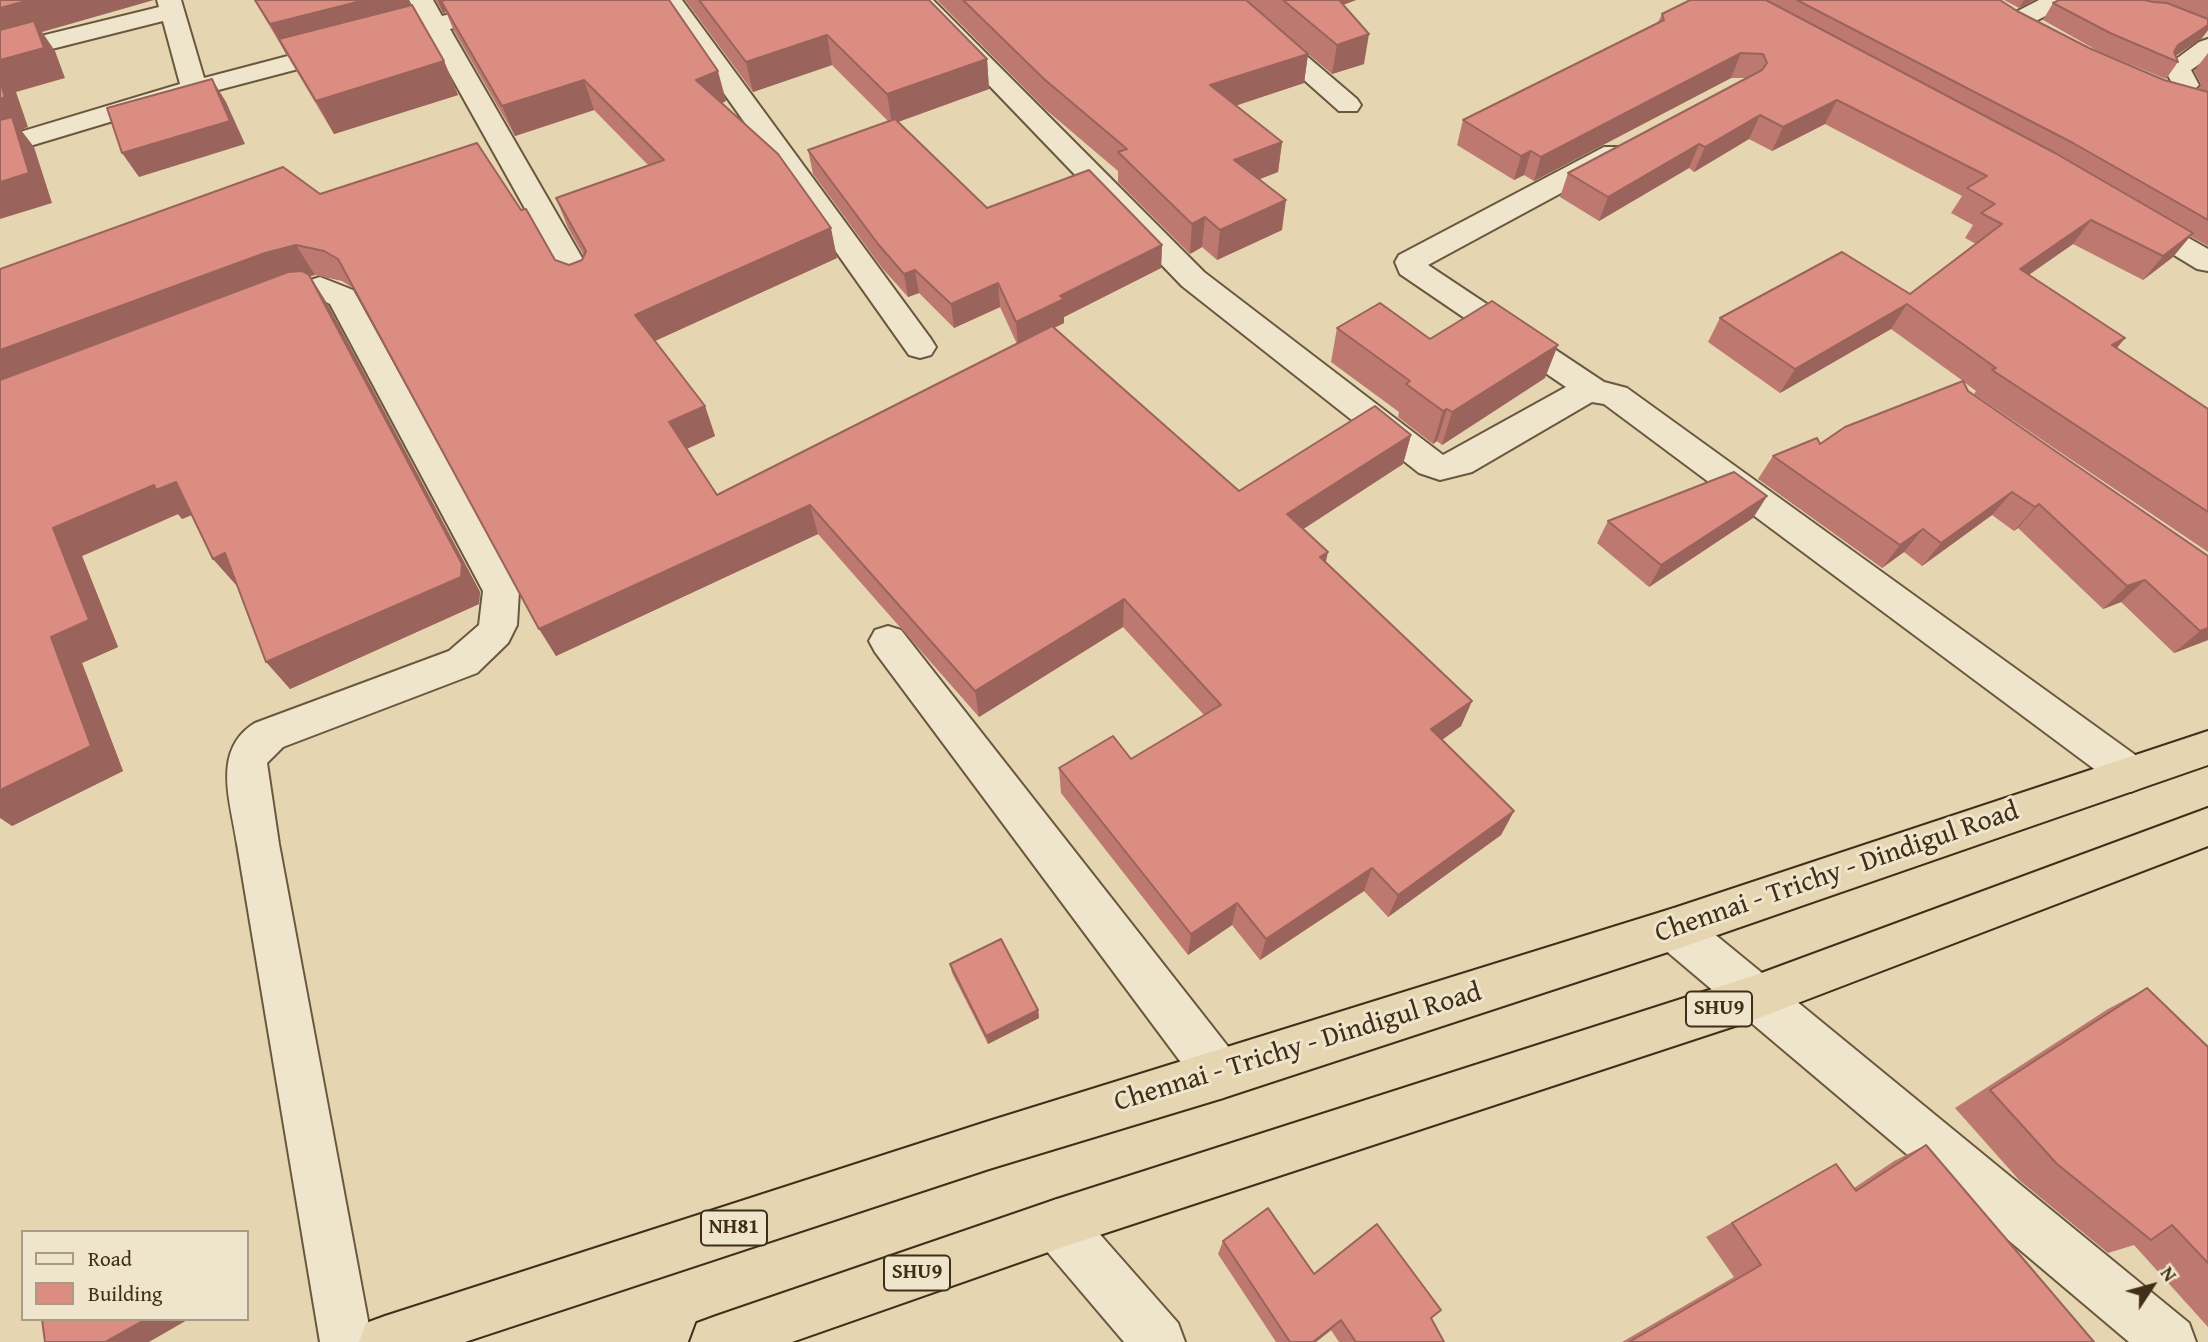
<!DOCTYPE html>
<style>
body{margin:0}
#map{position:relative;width:2208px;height:1342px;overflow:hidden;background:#e6d5b1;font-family:"Gentium Book Plus",serif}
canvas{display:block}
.legend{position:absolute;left:21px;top:1230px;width:228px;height:91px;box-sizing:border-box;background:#efe4cc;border:2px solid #a99b84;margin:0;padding:9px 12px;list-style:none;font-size:21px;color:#402e18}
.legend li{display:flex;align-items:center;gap:14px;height:35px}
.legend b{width:35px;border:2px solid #a99b84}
.north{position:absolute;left:2117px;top:1251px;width:70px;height:70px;-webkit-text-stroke:5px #efe4cc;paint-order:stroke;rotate:54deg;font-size:19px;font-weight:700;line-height:28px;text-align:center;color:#402e18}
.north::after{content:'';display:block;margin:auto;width:24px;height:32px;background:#402e18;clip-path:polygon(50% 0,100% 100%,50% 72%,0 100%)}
</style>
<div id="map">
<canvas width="2208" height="1342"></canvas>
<ul class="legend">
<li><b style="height:9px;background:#efe4cc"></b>Road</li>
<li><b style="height:19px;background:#dc8d82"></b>Building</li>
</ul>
<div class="north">N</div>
</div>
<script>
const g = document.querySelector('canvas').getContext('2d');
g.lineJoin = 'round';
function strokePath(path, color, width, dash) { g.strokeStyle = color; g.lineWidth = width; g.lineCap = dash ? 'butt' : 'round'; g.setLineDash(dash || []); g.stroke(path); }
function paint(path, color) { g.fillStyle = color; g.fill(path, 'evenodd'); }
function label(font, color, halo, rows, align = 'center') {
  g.font = font + ' "Gentium Book Plus",serif'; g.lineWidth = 6; g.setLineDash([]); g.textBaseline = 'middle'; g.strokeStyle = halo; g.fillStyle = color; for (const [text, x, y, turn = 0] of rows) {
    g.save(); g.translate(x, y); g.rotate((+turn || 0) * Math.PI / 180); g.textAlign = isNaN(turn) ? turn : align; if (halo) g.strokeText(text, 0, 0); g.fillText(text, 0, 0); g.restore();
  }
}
const street = new Path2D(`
 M157 0H181L204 78 421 21 409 0H433L442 16 504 0H544L541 5 450 29 596 282 592 289 581 292 570 289 566 282 428 35 203 94 0 155V138L180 84 163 21 0 62V46L159 7Z
 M658 0H682L931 339 936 347 931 355 920 358 909 355Z
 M907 0H933L1204 272 1443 455 1566 387 1400 274 1395 262 1399 255 1604 147H1624L1628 153 1624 159 1428 265 1604 382 1627 388 2145 762 2151 774 2145 786 2131 792 2117 786 1604 404 1592 402 1472 472 1440 480 1419 473 1182 286Z
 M1214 0H1241L1357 99 1361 105 1357 111H1339Z
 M2039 0H2070L2067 5 2026 26H2008L2005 21 2008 16Z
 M2208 39V58L2191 70 2199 85 2187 97H2169L2165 91 2172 83 2164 68 2199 42Z
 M2138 212 2148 215 2208 249V271L2197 269 2128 227 2124 221 2128 215Z
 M320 277 353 290 357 297 519 591 517 625 508 643 477 673 283 747 267 763 279 844 372 1342H320L237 844C231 802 211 750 255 723L449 651 479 625 483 591 330 304 318 298 267 314 256 311 252 304 256 297Z
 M888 626 901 630 1237 1058 1244 1075 1237 1092 1220 1099 1203 1092 875 652 869 641 875 630Z
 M1674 908 1690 914 2189 1323 2196 1342H2129L1658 944 1652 929 1658 914Z
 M1057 1199 1075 1206 1178 1323 1185 1342H1124L1039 1242 1032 1224 1039 1206Z`);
const highway = new Path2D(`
 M2208 731V765L1674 950 1220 1099 989 1169 465 1342H359L366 1323 385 1316 989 1121 1674 908Z
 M2208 808V846L1756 1019 1057 1249 792 1342H690L697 1323 716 1316 1057 1199 1756 975Z`);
strokePath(street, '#6a583e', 4);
strokePath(highway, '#402e18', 4);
paint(street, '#efe4cc');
paint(highway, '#e6d5b1');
paint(new Path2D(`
 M254 0H408L444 61 458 95 334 134Z
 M435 0H669L726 101 722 103 837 258 655 341 705 406 715 436 686 449 717 495 1017 344 1000 307 954 328 919 293 908 297 882 268 813 174 808 150 888 121 832 65 753 92 685 0H929L987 59 989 89 898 122 987 208 1162 245 1161 268 1064 317V323L1054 328 1239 491 1411 435 1403 464 1303 529 1326 563 1472 701 1461 726 1442 740 1514 811 1501 835 1388 917 1364 891 1260 960 1232 925 1188 955 1061 793 1059 768 1131 759 1204 715 1123 627 979 717 818 534 556 656 353 288 342 281 315 275 310 276 328 305 480 592 479 604 290 689 237 586 213 559 192 515 182 519 178 514 82 556 118 647 82 663 123 771 12 826 0 269 320 194 521 210 555 260 569 265 582 260 584 256 568 228 556 198 649 166 594 110 515 136 454 31 446 12 443 13Z
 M937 0H1356L1343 5 1364 64 1332 74 1308 54 1304 83 1236 105 1282 142 1278 172 1259 179 1282 230 1217 260 1202 247 1190 254 1118 182V171L1045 109Z
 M1690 0H2000L2017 11 2089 48 2164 80 2203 91 2199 89 2201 84 2194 71 2208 53V246L2190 236 2173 257 2143 280 2073 244 2029 275 2125 338 2117 348 2208 409V552L1974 394 1976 391 1964 382 1968 391 2208 556V640L2174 653 2121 602 2103 609 2018 528 2014 531 1992 515 1922 566 1904 552 1882 568 1758 479 1773 456 1820 444 1963 381 1891 329 1780 393 1708 342 1720 318 1910 294 1976 244 1965 238 1973 225 1951 213 1962 196 1825 124 1772 151 1749 139 1694 172 1689 168 1599 221 1560 197 1568 173 1746 78H1731L1534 181 1524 175 1514 180 1457 145 1463 120 1658 22 1662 14Z
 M2004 0H2034L2019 8Z
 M2059 0H2208V30L2202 38 2176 55 2178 62 2166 79 2098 51 2043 20 2053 3Z
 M1337 328 1430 339 1545 378 1442 445 1437 441 1433 444 1398 417 1399 412 1331 362Z
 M1767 496 1753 518 1649 587 1597 543 1608 521Z
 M950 964 1038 1010 1039 1018 988 1044 952 973Z
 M2147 988 2208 1047V1327L2134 1245 2108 1253 2019 1180 1955 1108 2108 1009Z
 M1926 1145 2094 1342H1622L1734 1277 1706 1237 1836 1164 1854 1188 1894 1161Z
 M1223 1241 1314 1274 1431 1318 1444 1342H1339L1331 1330 1316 1342H1276L1218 1254Z`), '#bd7970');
paint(new Path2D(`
 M30 0H154L42 32 55 51 65 78 16 92 28 127 21 130 34 147 52 203 0 219V8Z
 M365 0H408L417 19 279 39 287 54H286L270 24Z
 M438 0H494L441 1 446 12 443 13Z
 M1323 0H1356L1321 13Z
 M2024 0H2034L2019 8Z
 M2208 25V30L2202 38 2171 59 2178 45Z
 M1369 34 1364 64 1332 74 1337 45Z
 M827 35 832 65 753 92 746 62Z
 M1741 53 1731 78 1534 181 1541 157Z
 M1308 54 1304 83 1208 115 1210 85Z
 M987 59 989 89 892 124 887 94Z
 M444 61 458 95 334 134 316 101Z
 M718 71 726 101 705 110 696 80Z
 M212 79 226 102 245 144 139 177 122 153Z
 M584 80 594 110 515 136 502 106Z
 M1837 100 1825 124 1772 151 1783 127Z
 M1760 115 1749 139 1694 172 1705 147Z
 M1282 142 1278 172 1232 190 1234 160Z
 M1699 144 1689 168 1599 221 1608 197Z
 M1531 151 1524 175 1514 180 1521 156Z
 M1286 200 1282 230 1217 260 1220 230Z
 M1205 217 1202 247 1190 254 1192 224Z
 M2091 220 2073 244 2002 293 2020 269Z
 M831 228 837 258 646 345 635 315Z
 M2193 233 2173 257 2143 280 2163 256Z
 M296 245 315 275 310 276 328 305 480 592 479 604 290 689 266 662 461 577 0 390V350L265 253Z
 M1162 245 1161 268 1064 317V323L1018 345 1016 322 1060 296Z
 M915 270 919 293 908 297 904 274Z
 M998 283 1000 307 954 328 951 304Z
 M1907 304 1891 329 1780 393 1795 369Z
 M2125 338 2104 363 2112 345Z
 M1558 345 1545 378 1442 445 1452 412Z
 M705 406 715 436 680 452 669 422Z
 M1447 409 1437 441 1433 444 1443 411Z
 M1411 435 1403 464 1282 543 1287 514Z
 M176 482 201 511 182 519 178 514 82 556 118 647 82 663 123 771 12 826 0 818V790L51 637 53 528 154 485Z
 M2012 492 1992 515 1922 566 1941 543Z
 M1767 496 1753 518 1649 587 1661 565Z
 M2039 504 2018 528 2014 531 2035 507Z
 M810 505 818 534 556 656 539 629Z
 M1923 529 1904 552 1882 568 1900 545Z
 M1328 552 1322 580 1320 557Z
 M225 553 238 587 213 559Z
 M2145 580 2121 602 2103 609 2127 586Z
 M1124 599 1123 627 979 717 975 691Z
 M2208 628V640L2174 653 2200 631Z
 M1472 701 1461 726 1421 755 1431 729Z
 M1514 811 1501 835 1388 917 1398 895Z
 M1372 868 1364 891 1260 960 1266 939Z
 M1237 903 1232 925 1188 955 1191 934Z
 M1038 1010 1039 1018 988 1044 986 1036Z
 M146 1319H189L149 1342H105Z
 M1341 1320 1331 1330 1316 1342H1313Z`), '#9a635b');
const building = new Path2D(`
 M0 0H30L0 8Z
 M255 0H365L270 24Z
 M446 0H669L718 71 696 80 778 154 831 228 635 315 705 406 669 422 717 495 1052 326 1239 491 1375 406 1411 435 1287 514 1328 552 1320 557 1472 701 1431 729 1514 811 1398 895 1372 868 1266 939 1237 903 1191 934 1059 768 1113 736 1131 759 1221 705 1124 599 975 691 810 505 539 629 338 259 324 251 296 245 265 253 0 350V269L283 167 320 194 477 143 521 210 526 209 555 260 569 265 582 260 586 251 556 198 664 160 584 80 502 106 441 1Z
 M699 0H929L987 59 887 94 827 35 746 62Z
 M963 0H1246L1308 54 1210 85 1282 142 1234 160 1286 200 1220 230 1205 217 1192 224 1118 152 1127 149 1044 79Z
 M1283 0H1339L1369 34 1337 45Z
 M1690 0H1766L2055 153 2193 233 2163 256 2091 220 2020 269 2125 338 2112 345 2208 409V512L1992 370 1996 368 1907 304 1795 369 1720 318 1842 252 1910 294 2002 224 1981 213 1995 204 1967 188 1987 176 1837 100 1783 127 1760 115 1705 147 1699 144 1608 197 1568 173 1762 70 1767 63 1763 54 1741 53 1541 157 1531 151 1521 156 1463 120 1664 20 1662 14Z
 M1797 0H2000L2017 11 2089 48 2164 80 2208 92V220L2073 143Z
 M2059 0H2144L2153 2 2167 3 2208 19V25L2178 45 2174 52 2178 62 2110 33 2053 3Z
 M412 5 444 61 316 101 279 39Z
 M34 21 44 48 0 60V30Z
 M212 79 230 121 122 153 107 108Z
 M0 81 5 97 0 99Z
 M12 117 29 173 0 182V120Z
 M895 119 987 208 1089 170 1162 245 1060 296 1064 299 1016 322 998 283 951 304 915 270 904 274 878 244 808 150Z
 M302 271 309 275 462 564 461 577 266 662 225 553 213 559 176 482 156 490 154 485 53 528 89 620 51 637 91 746 0 790V380L288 272Z
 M1492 301 1558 345 1452 412 1447 409 1443 411 1406 384 1410 381 1337 328 1380 303 1430 339Z
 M1963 381 1968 391 2208 556V628L2200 631 2145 580 2127 586 2039 504 2035 507 2012 492 1941 543 1923 529 1900 545 1773 456 1817 438 1820 444 1845 427Z
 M1734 472 1767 496 1661 565 1608 521Z
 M1001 939 1038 1010 986 1036 950 964Z
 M2147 988 2208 1047V1263L2172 1225 2151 1240 2057 1164 1990 1090Z
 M1926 1145 2094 1342H1629L1761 1265 1732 1223 1836 1164 1856 1191Z
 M1268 1208 1314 1274 1377 1224 1441 1310 1431 1318 1444 1342H1356L1341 1320 1313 1342H1290L1223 1241Z
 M42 1319H146L105 1342H45Z`);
paint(building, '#dc8d82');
strokePath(building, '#9a635b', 2);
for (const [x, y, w] of [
 [1719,1009,66],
 [734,1228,66],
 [917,1273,66]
]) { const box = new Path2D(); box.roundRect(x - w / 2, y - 17.5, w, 35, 5); g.fillStyle = '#efe4cc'; g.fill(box); strokePath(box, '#402e18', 2); }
label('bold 21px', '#402e18', null, [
 ["SHU9",1719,1009],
 ["NH81",734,1228],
 ["SHU9",917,1273]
]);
label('28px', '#402e18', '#efe4cc', [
 ["Chennai - Trichy - Dindigul Road",1837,873,-19],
 ["Chennai - Trichy - Dindigul Road",1298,1048,-17]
]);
</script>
